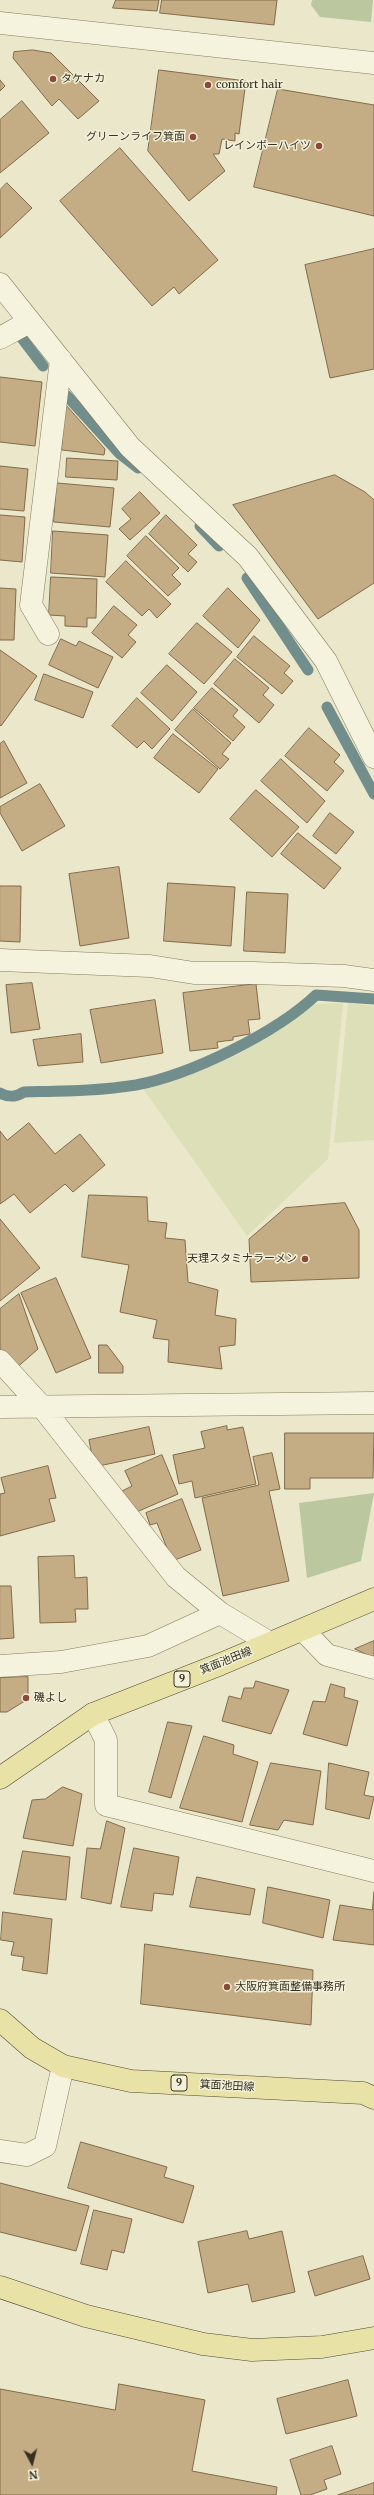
<!DOCTYPE html>
<meta charset="utf-8">
<style>
body{margin:0}
#map{position:relative;width:374px;height:2495px;overflow:hidden;background:#eae7ca;font-family:Merriweather,serif}
canvas{display:block}
.north{position:absolute;left:12px;top:2443px;width:40px;height:40px;-webkit-text-stroke:3px #f2f0d9;paint-order:stroke;rotate:173deg;font-size:11px;font-weight:700;line-height:16px;text-align:center;color:#373122}
.north::after{content:'';display:block;margin:auto;width:14px;height:18px;background:#373122;clip-path:polygon(50% 0,100% 100%,50% 72%,0 100%)}
</style>
<div id="map">
<canvas width="374" height="2495"></canvas>
<div class="north">N</div>
</div>
<script>
const g = document.querySelector('canvas').getContext('2d');
g.lineJoin = 'round';
function paint(path, color) { g.fillStyle = color; g.fill(path, 'evenodd'); }
function strokePath(path, color, width, dash) { g.strokeStyle = color; g.lineWidth = width; g.lineCap = dash ? 'butt' : 'round'; g.setLineDash(dash || []); g.stroke(path); }
function label(font, color, halo, rows, align = 'center') {
  g.font = font + ' Merriweather,"Noto Sans JP",serif'; g.lineWidth = 3; g.setLineDash([]); g.textBaseline = 'middle'; g.strokeStyle = halo; g.fillStyle = color; for (const [text, x, y, turn = 0] of rows) {
    g.save(); g.translate(x, y); g.rotate((+turn || 0) * Math.PI / 180); g.textAlign = isNaN(turn) ? turn : align; if (halo) g.strokeText(text, 0, 0); g.fillText(text, 0, 0); g.restore();
  }
}
paint(new Path2D(`
 M343 1003 328 1159 247 1236 142 1087 186 1073 218 1059 266 1035 315 1004Z
 M348 1003 374 1006V1140L334 1143Z`), '#dddfb8');
paint(new Path2D(`
 M312 0H373L371 22 320 17 311 5Z
 M374 1493 361 1561 307 1578 299 1503Z`), '#bac79f');
strokePath(new Path2D(`
 M21 337 43 366
 M67 396 120 454 138 468
 M200 526 219 546
 M247 578 308 670
 M327 707 374 794
 M0 1093C9 1098 16 1097 24 1092 62 1091 99 1091 136 1085 190 1075 276 1033 316 995L374 999`), '#718d8c', 11);
const building = new Path2D(`
 M116 0H159L157 11 113 8Z
 M162 0H277L274 25 160 13Z
 M33 50 51 53 99 101 78 119 59 99 52 106 13 58 14 52Z
 M159 70 246 81 239 134 235 133V141L222 139 219 154H213L225 171 189 201 148 151Z
 M0 80 5 86 0 91Z
 M278 89 374 105V216L254 187Z
 M22 101 49 133 0 173V120Z
 M120 148 218 260 179 294 174 287 152 306 60 201Z
 M7 183 32 208 0 238V190Z
 M374 249V369L330 378 305 265Z
 M0 377 42 382 35 446 0 442Z
 M65 404 105 449 104 455 62 450Z
 M67 458 118 461 117 480 66 477Z
 M0 466 28 469 24 511 0 509Z
 M335 475 365 492 374 500V583L318 619 233 505Z
 M57 483 114 488 110 527 54 522Z
 M140 492 160 513 130 540 119 529 131 519 122 509Z
 M0 515 25 517 22 562 0 560Z
 M166 515 197 545 188 554 197 562 188 572 149 534Z
 M53 531 108 535 105 577 51 573Z
 M146 536 179 568 172 575 181 584 168 596 127 556Z
 M126 561 171 604 157 618 149 609 142 616 106 582Z
 M51 577 97 579 96 618H87V627L65 626V616L49 615Z
 M0 588 16 589 14 640H0Z
 M228 588 260 620 238 648 203 616Z
 M114 606 137 625 128 635 136 642 122 658 92 633Z
 M197 623 232 652 204 684 169 654Z
 M254 636 290 666 284 673 293 681 282 694 237 657Z
 M61 639 76 646 79 641 113 657 98 688 49 665Z
 M0 650 37 676 1 726 0 725Z
 M235 659 269 688 263 695 274 705 259 723 214 684Z
 M167 665 197 692 172 721 141 693Z
 M44 674 93 692 83 718 35 700Z
 M212 688 238 710 233 716 245 727 233 741 194 708Z
 M137 698 170 729 152 749 144 741 137 748 112 726Z
 M193 709 231 743 222 754 229 759 220 769 175 730Z
 M309 728 340 755 334 762 344 771 327 791 285 756Z
 M173 734 218 769 199 793 154 758Z
 M4 741 27 783 0 798V744Z
 M281 759 325 801 307 823 261 781Z
 M40 784 65 826 22 851 0 813V807Z
 M256 790 299 827 272 857 230 819Z
 M330 813 354 832 336 854 313 836Z
 M298 833 341 868 324 889 281 854Z
 M119 867 129 938 80 946 69 874Z
 M168 883 235 887 231 946 164 941Z
 M0 886H21L20 942 0 941Z
 M247 892 288 894 285 953 244 951Z
 M32 983 40 1029 11 1033 6 985Z
 M256 984 260 1019 248 1020 250 1034 233 1037V1040L217 1042 218 1048 190 1051 183 993Z
 M155 1000 163 1053 101 1063 90 1010Z
 M81 1034 83 1062 38 1066 33 1040Z
 M29 1123 55 1154 80 1134 105 1165 73 1192 65 1184 30 1213 14 1194 0 1204V1131L7 1140Z
 M89 1195 147 1197 148 1221 167 1223 165 1238 185 1240 188 1282 218 1290 215 1315 236 1319 235 1345 219 1347 222 1369 168 1362 169 1340 153 1338 157 1320 120 1312 129 1265 82 1257Z
 M345 1203 359 1230V1278L251 1282 249 1239 285 1208Z
 M0 1219 40 1268 0 1301Z
 M56 1278 91 1358 56 1373 21 1293Z
 M19 1294 38 1349 14 1370 0 1353V1309Z
 M99 1345H107L123 1366V1373H99Z
 M227 1426V1430L243 1427 256 1484 195 1498 192 1481 179 1484 173 1455 205 1448 201 1432Z
 M149 1427 155 1454 94 1467 89 1440Z
 M285 1433H374L373 1478H310V1489H285Z
 M272 1453 280 1489 269 1491 289 1581 223 1596 202 1498 259 1485 253 1457Z
 M162 1455 178 1494 132 1514 122 1491 132 1486 125 1471Z
 M48 1466 56 1498 49 1499 55 1521 0 1536V1494L5 1493 1 1478Z
 M182 1499 201 1550 172 1561 157 1523 150 1525 146 1513Z
 M74 1556 75 1578 87 1577 88 1609H75L76 1622 40 1623 38 1557Z
 M0 1586H11L14 1638 0 1639Z
 M374 1641V1658L355 1649Z
 M28 1677V1699L7 1712H0V1678Z
 M256 1681 289 1690 271 1734 222 1721 229 1696 241 1699 244 1688H253Z
 M331 1684 345 1688 344 1697 358 1701 347 1746 303 1734 313 1701 325 1702Z
 M168 1722 192 1726 171 1798 149 1792Z
 M204 1736 234 1745 233 1754 258 1762 242 1822 180 1808Z
 M271 1763 321 1771 313 1825 284 1820 278 1830 250 1825Z
 M329 1763 369 1772 364 1795 374 1797 369 1819 326 1809Z
 M63 1787 82 1794 73 1846 23 1838 32 1800 45 1799Z
 M107 1821 125 1828 111 1904 81 1898 87 1848 100 1849Z
 M134 1848 179 1857 173 1895 154 1893 152 1911 121 1907Z
 M23 1851 70 1857 66 1900 14 1894Z
 M197 1877 255 1889 250 1915 190 1907Z
 M268 1887 330 1900 323 1938 263 1923Z
 M374 1892V1945L333 1940 340 1905 372 1910Z
 M3 1912 52 1919 47 1974 22 1970 24 1957 11 1955 14 1942 1 1940Z
 M145 1944 313 1970 311 2025 141 2004Z
 M81 2142 167 2167 164 2177 194 2186 183 2223 68 2188Z
 M0 2183 89 2206 76 2251 0 2232Z
 M94 2210 132 2219 124 2253 112 2250 107 2270 81 2264Z
 M247 2231 249 2239 282 2231 295 2292 252 2302 248 2284 208 2293 198 2242Z
 M363 2256 370 2279 315 2296 308 2272Z
 M348 2380 357 2416 286 2434 277 2399Z
 M119 2384 205 2400 192 2471 277 2487 276 2495H0V2389L115 2410Z
 M332 2446 341 2474 324 2480 327 2489 310 2495H301L290 2460Z
 M374 2483V2495H338Z`);
paint(building, '#c4ac85');
strokePath(building, '#816b49', 1);
const minor = new Path2D(`
 M0 23 374 63
 M0 284 130 447 248 557 326 661 374 757
 M0 338 29 322
 M48 634 31 605 61 360
 M0 960 150 966 194 973H253L344 976 374 980
 M0 1361 42 1407 176 1577 220 1613 270 1643
 M0 1407 374 1403
 M303 1630 327 1655 374 1668
 M0 1666 61 1662 148 1646 220 1613
 M93 1714 106 1740V1805L374 1871
 M0 2151 27 2155 45 2146 63 2066`);
const major = new Path2D(`
 M0 1778 93 1714 221 1664 374 1599
 M0 2020 32 2048 63 2066 131 2081 363 2093 374 2098
 M0 2287 86 2316 203 2344 252 2350 322 2347 374 2338`);
strokePath(minor, '#857c60', 23);
strokePath(major, '#534934', 23);
strokePath(minor, '#f5f3dd', 22);
strokePath(major, '#e8e2a7', 22);
for (const [x, y, r, color] of [
 [53,79,4,"#8d4937"],
 [208,85,4,"#8d4937"],
 [193,137,4,"#8d4937"],
 [319,146,4,"#8d4937"],
 [305,1259,4,"#8d4937"],
 [26,1698,4,"#8d4937"],
 [227,1987,4,"#8d4937"]
]) { const dot = new Path2D(); dot.arc(x, y, r, 0, 2 * Math.PI); g.fillStyle = color; g.fill(dot); strokePath(dot, '#f2f0d9', 1.5); }
for (const [x, y, w] of [
 [182,1679,16],
 [179,2083,16]
]) { const box = new Path2D(); box.roundRect(x - w / 2, y - 8, w, 16, 3); g.fillStyle = '#f2f0d9'; g.fill(box); strokePath(box, '#373122', 1); }
label('bold 10px', '#373122', null, [
 ["9",182,1679],
 ["9",179,2083]
]);
label('11px', '#373122', '#f2f0d9', [
 ["タケナカ",61,79],
 ["comfort hair",216,85],
 ["グリーンライフ箕面",185,137,"right"],
 ["レインボーハイツ",311,146,"right"],
 ["天理スタミナラーメン",297,1259,"right"],
 ["磯よし",34,1698],
 ["大阪府箕面整備事務所",235,1987]
], 'left');
label('11px', '#373122', '#f2f0d9', [
 ["箕面池田線",226,1661,-22],
 ["箕面池田線",227,2086,3]
]);
</script>
